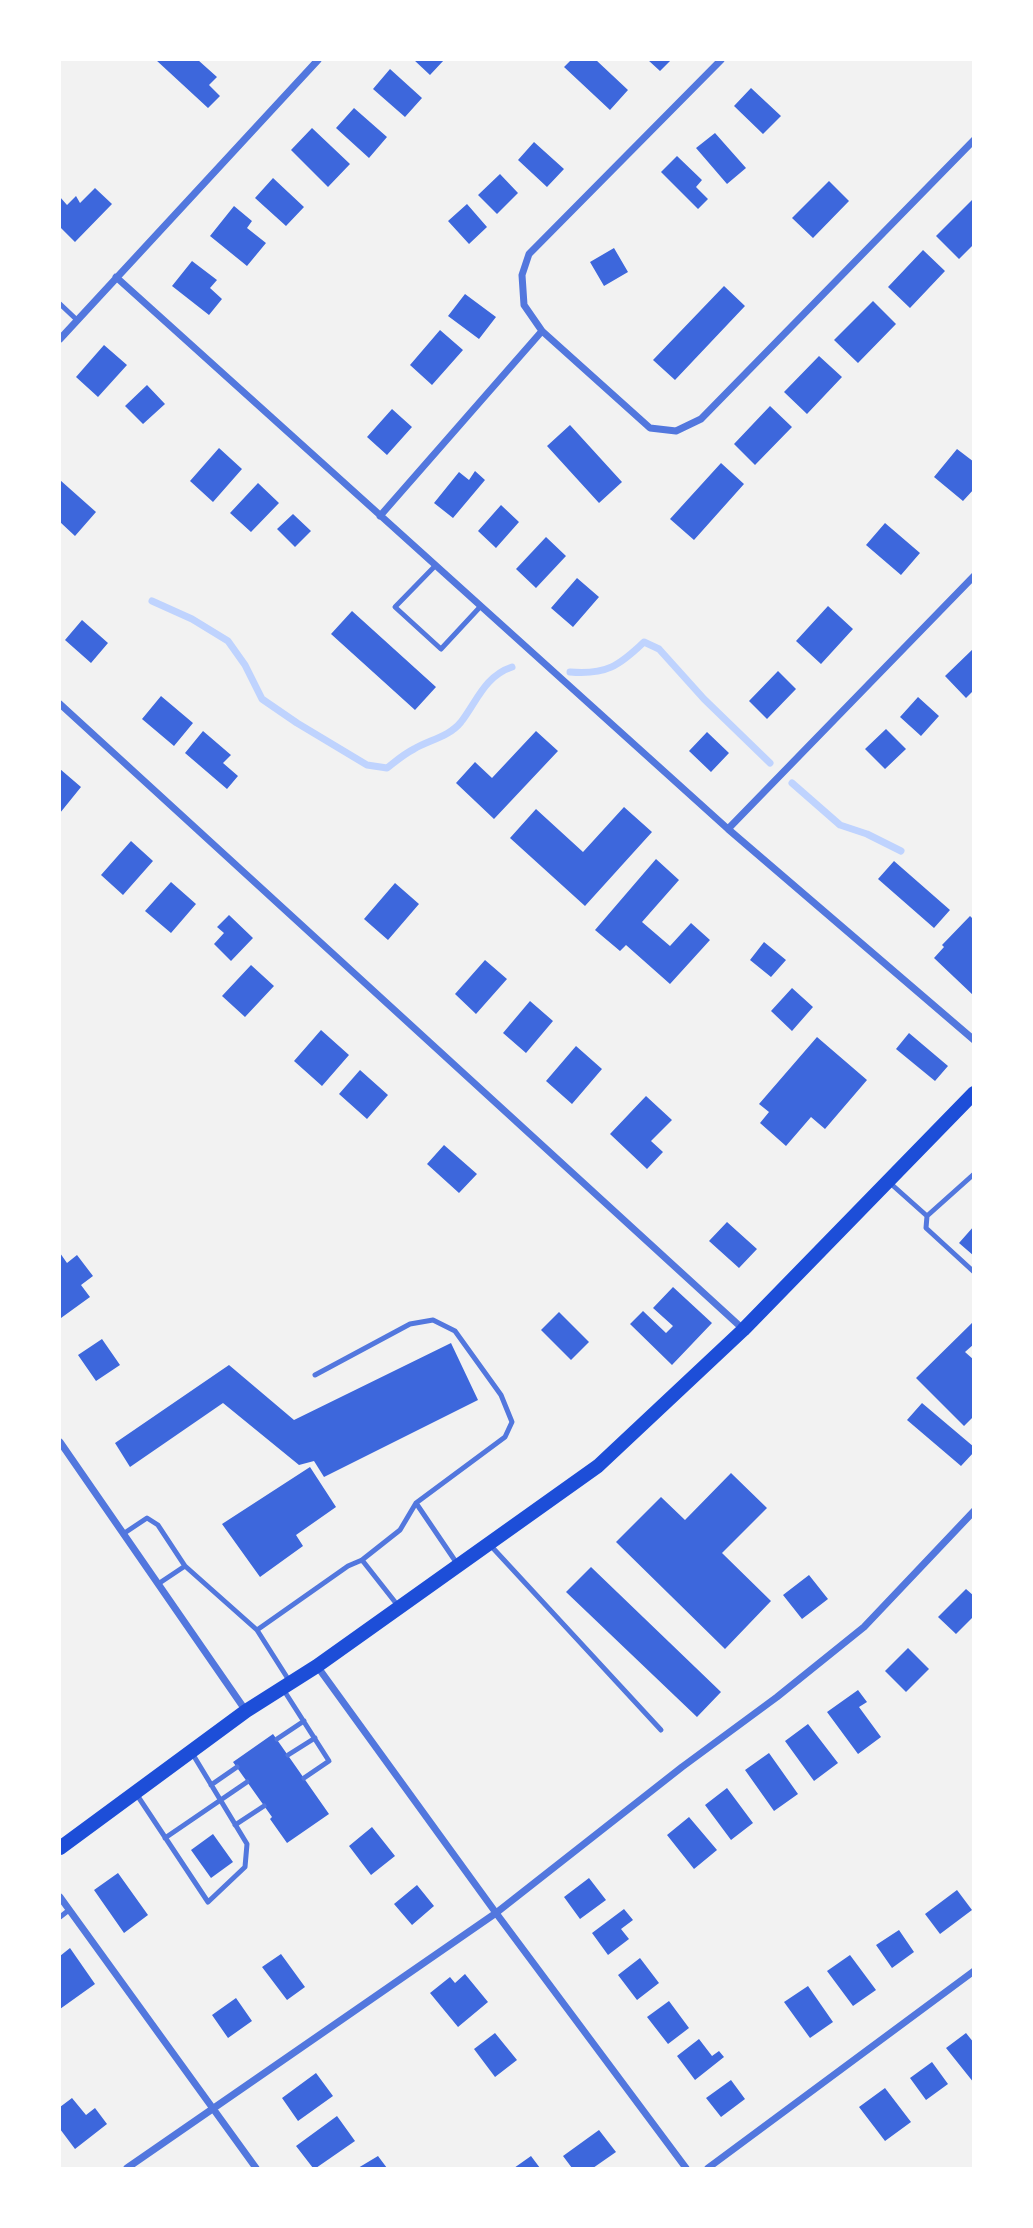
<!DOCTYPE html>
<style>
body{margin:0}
#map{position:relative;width:1033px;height:2228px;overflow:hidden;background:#f2f2f2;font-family:"Fira Sans",sans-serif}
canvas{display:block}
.frame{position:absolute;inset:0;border:61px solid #fff;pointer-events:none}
</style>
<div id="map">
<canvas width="1033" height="2228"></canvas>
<div class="frame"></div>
</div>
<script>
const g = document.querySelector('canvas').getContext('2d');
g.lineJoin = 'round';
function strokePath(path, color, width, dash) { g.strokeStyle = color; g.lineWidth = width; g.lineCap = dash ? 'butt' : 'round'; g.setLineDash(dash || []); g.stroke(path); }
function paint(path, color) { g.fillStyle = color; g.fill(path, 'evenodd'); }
strokePath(new Path2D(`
 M152 601 192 619 228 641 245 665 262 699 297 723 367 765 387 768C396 761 404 754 414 749 429 740 449 737 461 722 477 701 485 676 512 667
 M570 672C606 675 619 666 644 642L659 649 704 699 770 763
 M792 783 840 825 867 834 901 851`), '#bfd3fe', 7);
paint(new Path2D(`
 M156 60H198L217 77 209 85 220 96 208 108Z
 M414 60H444L430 75Z
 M571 60H596L628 90 610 110 564 67Z
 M648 60H671L660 71Z
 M390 69 422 98 405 117 373 89Z
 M751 88 781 116 763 134 734 106Z
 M354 108 387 137 369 158 336 128Z
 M312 128 350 164 328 187 291 150Z
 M715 133 746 168 727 184 696 148Z
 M534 142 564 169 547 187 518 160Z
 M677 156 702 180 696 187 708 199 698 209 661 172Z
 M500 174 518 193 497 214 478 195Z
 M273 178 304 207 286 226 255 198Z
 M829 181 849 201 813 238 792 218Z
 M95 188 112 204 75 242 60 227V197L67 205 76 196 80 203Z
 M972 200 974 202V244L959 259 936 236Z
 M467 204 487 227 469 244 448 221Z
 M234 206 252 221 247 228 266 243 247 266 210 236Z
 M614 248 628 272 604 286 590 262Z
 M923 250 945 271 910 308 888 287Z
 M192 261 217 280 210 288 222 299 209 315 172 286Z
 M724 286 745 306 675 380 653 360Z
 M465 294 496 317 479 339 448 316Z
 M873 301 896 324 858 363 834 340Z
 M440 330 463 350 432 385 410 365Z
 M104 345 127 365 98 397 76 377Z
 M819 356 842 377 807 414 784 392Z
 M147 385 165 404 143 424 125 406Z
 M770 406 792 427 755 465 734 444Z
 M392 409 412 427 387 455 367 437Z
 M570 425 622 482 599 503 547 446Z
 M219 448 242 469 213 502 190 481Z
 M957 449 974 462V489L963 501 934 477Z
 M721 463 744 484 694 540 670 519Z
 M475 471 485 480 453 518 434 503 459 472 469 480Z
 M60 480 96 512 75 536 60 522Z
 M258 483 279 503 251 532 230 513Z
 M501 505 519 522 496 548 478 531Z
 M293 514 311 531 295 547 277 529Z
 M885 523 920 553 901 575 866 545Z
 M546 537 566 556 536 588 516 569Z
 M577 578 599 597 573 627 551 608Z
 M828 606 853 629 821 664 796 641Z
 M352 611 436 687 415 710 331 634Z
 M82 620 108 643 91 663 65 640Z
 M974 648V690L966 698 945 676Z
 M778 671 796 689 767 719 749 701Z
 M161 696 193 723 174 746 142 719Z
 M918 697 939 716 921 736 900 717Z
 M886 729 906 749 885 769 865 749Z
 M203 731 231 755 223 763 238 776 227 789 185 753Z
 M536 731 558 751 494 819 456 783 475 762 492 778Z
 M707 732 729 753 711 772 689 751Z
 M60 769 81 787 60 813Z
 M624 807 652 832 585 906 510 838 536 809 583 852Z
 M131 841 153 861 123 895 101 875Z
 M656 859 679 880 642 922 670 946 691 923 710 940 670 984 626 945 620 951 595 930Z
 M894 861 950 910 934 928 878 879Z
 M171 882 196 904 171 933 145 911Z
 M395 883 419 904 388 940 364 919Z
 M229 915 253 938 231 961 214 944 224 933 217 927Z
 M970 916 974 920V996L934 958 944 947 942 945Z
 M764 942 786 960 771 977 750 960Z
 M485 960 507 979 476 1014 455 994Z
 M251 965 274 986 245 1017 222 996Z
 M792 988 813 1007 792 1031 771 1011Z
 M530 1001 553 1021 526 1053 503 1033Z
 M321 1030 349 1055 322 1086 294 1061Z
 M909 1033 948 1066 935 1081 896 1049Z
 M817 1037 867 1080 825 1129 811 1117 786 1146 760 1123 769 1112 759 1104Z
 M576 1046 602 1069 572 1104 546 1081Z
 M360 1070 388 1095 367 1119 339 1094Z
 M646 1096 672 1120 651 1141 663 1152 647 1169 610 1134Z
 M444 1145 477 1174 459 1193 427 1164Z
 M727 1222 757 1249 739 1268 709 1241Z
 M974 1226V1256L959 1243Z
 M60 1253 67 1263 77 1255 93 1276 81 1285 90 1297 61 1318Z
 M673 1287 712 1323 672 1365 630 1324 643 1311 666 1333 673 1326 653 1308Z
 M559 1312 589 1342 571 1360 541 1330Z
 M974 1321V1344L965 1352 974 1360V1416L964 1426 916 1378Z
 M102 1339 120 1365 96 1381 78 1355Z
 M451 1343 478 1400 324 1477 314 1461 299 1465 223 1403 130 1467 115 1443 229 1365 294 1420Z
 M922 1403 974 1447V1452L961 1466 907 1420Z
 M310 1467 336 1507 296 1535 303 1546 260 1577 222 1524Z
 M731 1473 767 1508 722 1553 771 1601 725 1649 616 1542 661 1497 685 1520Z
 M591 1567 721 1692 697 1717 566 1592Z
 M809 1575 828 1599 802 1619 783 1595Z
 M966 1589 974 1596V1616L956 1634 938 1617Z
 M908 1648 929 1669 906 1692 885 1671Z
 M858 1690 867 1702 859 1707 881 1737 858 1754 827 1712Z
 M808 1724 838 1763 814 1781 785 1741Z
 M273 1734 329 1814 287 1843 270 1819 272 1817 233 1762Z
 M769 1753 798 1794 774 1811 745 1770Z
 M727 1788 753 1823 731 1840 705 1805Z
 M689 1817 717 1850 694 1869 667 1835Z
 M372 1827 395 1856 371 1875 349 1846Z
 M213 1834 233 1862 211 1878 191 1850Z
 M118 1873 148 1915 124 1933 94 1890Z
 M589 1878 606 1900 580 1919 564 1897Z
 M417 1885 434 1906 412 1925 394 1904Z
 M957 1890 972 1910 940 1934 925 1914Z
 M624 1909 633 1920 621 1929 629 1939 608 1955 592 1933Z
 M899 1930 914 1952 892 1968 876 1945Z
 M70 1948 95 1984 60 2009V1956Z
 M281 1954 305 1987 287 2000 262 1967Z
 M850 1955 876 1990 853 2006 827 1971Z
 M640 1958 659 1983 637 2000 618 1975Z
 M465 1974 488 2002 458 2027 430 1993 450 1977 455 1983Z
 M808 1986 833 2022 810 2038 784 2002Z
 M236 1998 252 2021 228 2038 212 2015Z
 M669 2001 689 2028 668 2044 647 2017Z
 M495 2033 517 2060 495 2077 474 2049Z
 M966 2033 974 2043V2083L946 2048Z
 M699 2039 712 2056 719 2051 724 2057 695 2080 677 2056Z
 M932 2062 948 2084 926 2100 910 2078Z
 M316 2073 333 2096 298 2121 282 2098Z
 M731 2080 745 2099 721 2117 706 2098Z
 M885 2088 911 2122 885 2141 859 2107Z
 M72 2098 86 2115 95 2108 107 2124 75 2149 60 2129V2107Z
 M337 2116 355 2141 316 2168H313L296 2146Z
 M599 2130 616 2152 593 2168H572L563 2156Z
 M378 2156 387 2168H358Z
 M531 2156 540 2168H514Z`), '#3d67dc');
strokePath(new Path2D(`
 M60 304 77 320
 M435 566 395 607 441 649 480 607
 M890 1183 927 1216 926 1228 974 1272
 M927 1216 974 1174
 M315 1375 410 1324 433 1320 455 1331 501 1395 512 1422 505 1437 416 1503 400 1530 362 1560
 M416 1503 458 1565
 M123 1534 147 1518 158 1525 185 1566 158 1584
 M491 1546 661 1730
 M185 1566 257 1630 290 1682
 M257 1630 348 1566 362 1560 399 1607
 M283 1689 329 1761 304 1778
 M277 1739 304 1721
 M288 1755 315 1738
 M211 1785 237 1767
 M137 1795 208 1902 245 1867 247 1844 192 1753
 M235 1825 264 1806
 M165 1838 247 1782
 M60 1917 69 1910`), '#5277de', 5);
strokePath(new Path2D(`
 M721 60 529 254 522 275 524 305 542 331 650 428 676 431 701 419 974 140
 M116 277 728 829 974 1040
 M60 339 318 60
 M380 516 542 331
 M60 704 743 1329
 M728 829 974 576
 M60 1442 246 1711
 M317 1666 496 1913 686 2168
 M60 1897 256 2168
 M127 2168 496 1913 682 1767 777 1697 864 1627 974 1511
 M708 2168 974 1971`), '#5277de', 7);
strokePath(new Path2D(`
 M60 1848 246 1711 317 1666 598 1466 743 1330 974 1093`), '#1d4ed8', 14);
</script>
